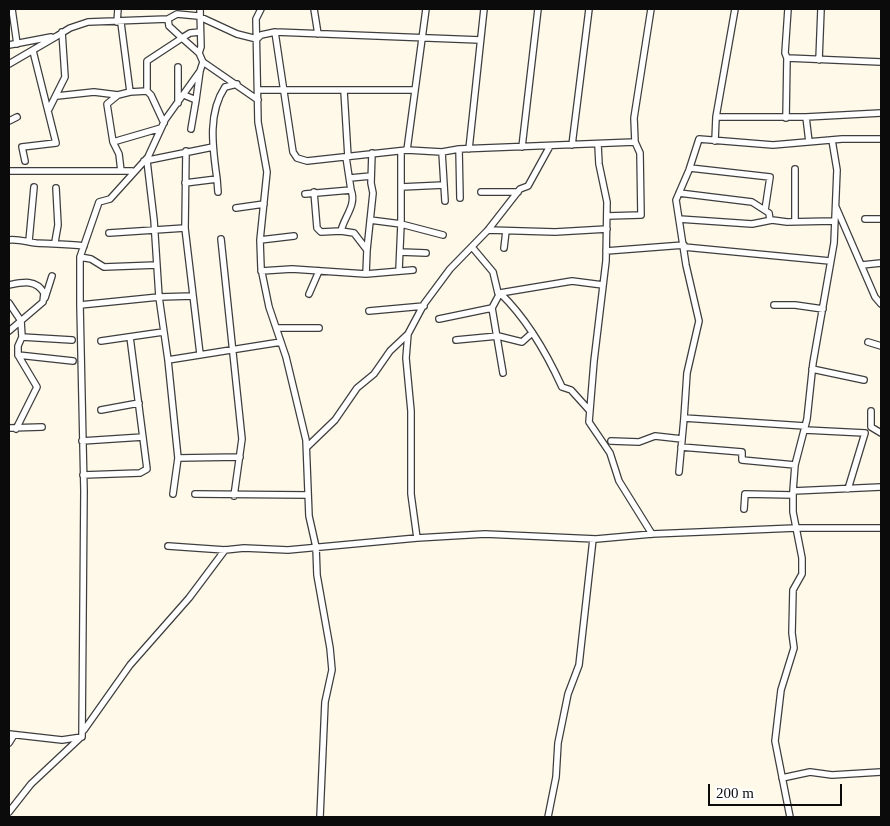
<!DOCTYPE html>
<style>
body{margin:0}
#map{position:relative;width:890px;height:826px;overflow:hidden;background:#fff9ea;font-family:Georgia,serif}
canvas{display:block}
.frame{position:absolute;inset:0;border:10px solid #0b0b0b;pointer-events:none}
.scale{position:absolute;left:708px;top:784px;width:134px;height:22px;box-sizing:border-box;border:2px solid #0b0b0b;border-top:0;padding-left:6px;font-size:15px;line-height:18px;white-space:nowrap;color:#0b0b0b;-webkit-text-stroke:4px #fff;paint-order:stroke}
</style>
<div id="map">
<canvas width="890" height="826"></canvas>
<div class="frame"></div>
<div class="scale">200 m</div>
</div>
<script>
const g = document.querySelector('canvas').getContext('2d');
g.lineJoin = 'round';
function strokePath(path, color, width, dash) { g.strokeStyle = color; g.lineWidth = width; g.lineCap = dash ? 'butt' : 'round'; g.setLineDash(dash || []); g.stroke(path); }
const minor = new Path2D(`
 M12 9 17 44
 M261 9 256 19 258 122 267 172 260 240 261 268 269 307 286 357 306 440 309 516 316 547 317 575 330 648 332 670 325 702 320 817
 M314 9 318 34
 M168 19 169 26 182 38 190 33 200 32
 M117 22 118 9
 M121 23 130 92 147 91V61L182 38 199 53 203 62 258 100
 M275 32 293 152 297 158 307 161 407 150 442 152 459 149 635 142 640 153 641 215 607 216
 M9 45 51 37
 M199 53 201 47 200 9
 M787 58 881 62
 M819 60 821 9
 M203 62 200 71 165 120 148 157 110 199 99 202 80 257V305L159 297 168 360 281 342
 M9 64 57 36 70 28 88 22 168 19 177 14 198 16 237 34 257 39 261 35 275 32 480 40
 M178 67V103
 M258 90H414
 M147 91 151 95 164 123
 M344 91 348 157
 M184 95 196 100 200 71
 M57 96 94 92 118 95
 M49 109 65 77 62 32
 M716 117H806L881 113
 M806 117 809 142
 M786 118 787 58 785 53 788 9
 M9 121 17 117
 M191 129 196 100
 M715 141 716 117 735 9
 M113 142 161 128
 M635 142 634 118 651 9
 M572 145 589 9
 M598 145 599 164 607 202 606 261 594 361 589 422 610 453 619 481 652 534
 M522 147 538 9
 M459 149 460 198
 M469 149 484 9
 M407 150 426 9
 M442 152 445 201
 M25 161 22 147 56 143 33 51
 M144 161 213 147
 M147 161 154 220 159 297 193 296
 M690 168 770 177 765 210
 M795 169V222
 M9 171H132
 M121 171 119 154 113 142 107 104 118 95 130 92
 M350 178 371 176
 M217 179 218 192
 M185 183 217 179C213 149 207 114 225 87L237 84
 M401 187 444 185
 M314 192 317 228 321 232 341 231C344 217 357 205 351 190
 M481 192H518
 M679 193 752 202 769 213 770 220
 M305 194 351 190 346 157
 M836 207 875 297 881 304
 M236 208 264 204
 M679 219 752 224 772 220 787 222 833 221
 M865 219H881
 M370 220 401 224V152
 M185 228 200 354
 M488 230 555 232 607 229
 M341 231 354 233 367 250 366 274
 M109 233 185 228 186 151
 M221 239 242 439 234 496
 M9 240C19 239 27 242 36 243 52 244 67 244 84 246
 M260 240 294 236
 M29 241 34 187
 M55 242 58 225 56 188
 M684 247 830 261
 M504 248 506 231
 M367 250 373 193 371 183 372 153
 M606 251 684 245
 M400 252 426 253
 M80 257 91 259 104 267 157 265
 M862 265 881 263
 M399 270 401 224 443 235
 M261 271 292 269 366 274 413 270
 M9 285C23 282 36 279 44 293L43 302 9 331
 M309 294 319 271
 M45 298 52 276
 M9 303 21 321 22 337 18 346V355L37 387 16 429
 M774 305H795L823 309
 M492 308 503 373
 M369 311 424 306
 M439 319 492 308 500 293H498L493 272 472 247
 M277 328H319
 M408 334 406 358 411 411V494L417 538
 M22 337 72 340
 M456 340 498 336 522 342 532 333
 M101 341 163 332
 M868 342 881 346
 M18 355 73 361
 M168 360 178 458 173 494
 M812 369 864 380
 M101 410 139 403
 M589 410 571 390 562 387C547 354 527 319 500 293L572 281 603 285
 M871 411V427L881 433
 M805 426 684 418 687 373 699 321 686 265 676 200 689 170 699 139 773 145 842 139H881
 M9 428 42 427
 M805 430 865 433 848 489
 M82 441 143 437
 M611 441 639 442 655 436 682 439
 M307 447 335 420 357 388 374 374 390 351 408 334 424 304 450 269 488 230 520 189 528 186 550 146
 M681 447 742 452V460L795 465
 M178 458 240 457
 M679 472 684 418
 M83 475 140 473 147 469 130 337
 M793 491 881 487
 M195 494 307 495
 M744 509 745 494 793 495
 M168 546 225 550 244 548 288 550 417 538 485 534 596 539 652 534 796 528H881
 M84 730 130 665 189 598 225 550
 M9 734 62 740 82 737 84 491 80 305
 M9 743 14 735
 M782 778 810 772 832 775 881 772
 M9 812 31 784 80 738
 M548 817 556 777 558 743 568 694 579 665 593 539
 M790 817 775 741 781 690 794 648 792 633 793 590 802 574V558L793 512V491L795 465 807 419 813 363 834 243 837 170 832 140`);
strokePath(minor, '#3e3e3e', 8);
strokePath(minor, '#fff', 5.5);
</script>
